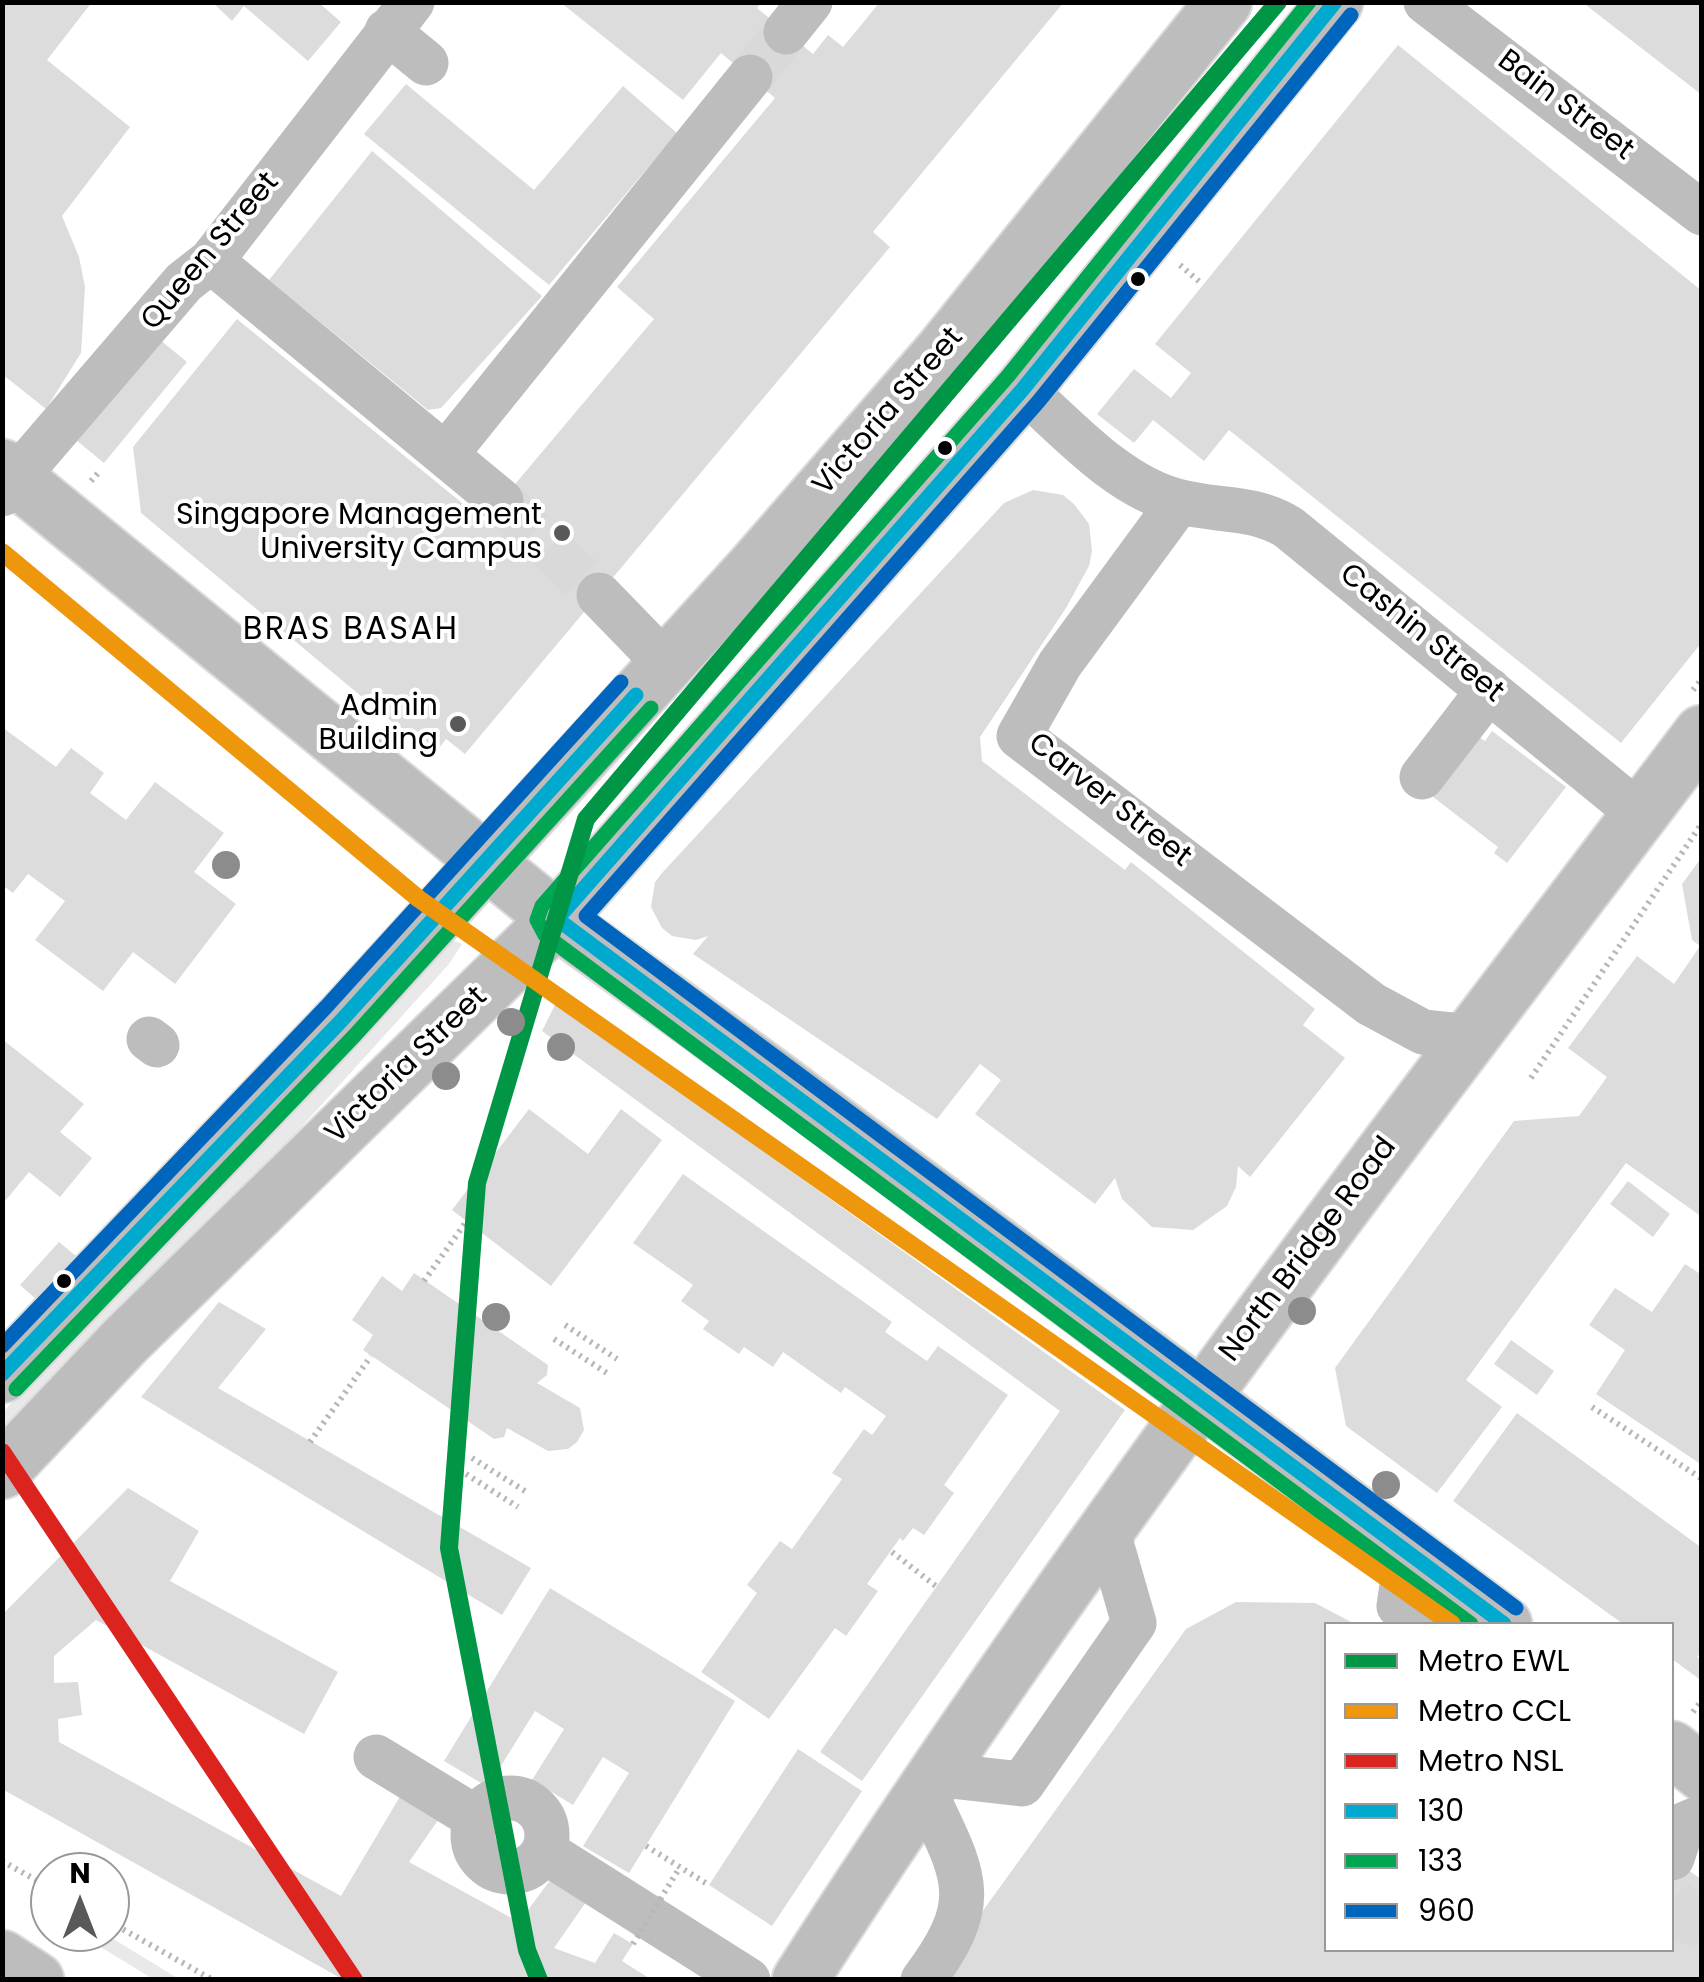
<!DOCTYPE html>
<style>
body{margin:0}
#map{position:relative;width:1704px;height:1982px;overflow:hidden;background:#fff;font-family:Poppins,sans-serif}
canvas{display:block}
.frame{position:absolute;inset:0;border:5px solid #000;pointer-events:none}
.legend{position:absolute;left:1324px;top:1622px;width:350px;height:330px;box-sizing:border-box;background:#fff;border:2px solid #999;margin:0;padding:12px 18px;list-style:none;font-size:30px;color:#000}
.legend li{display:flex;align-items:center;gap:20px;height:50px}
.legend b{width:50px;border:2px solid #999}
.north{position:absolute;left:30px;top:1852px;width:100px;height:100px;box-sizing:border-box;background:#fff;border:2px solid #999;border-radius:50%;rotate:0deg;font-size:28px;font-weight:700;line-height:40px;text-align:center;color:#000}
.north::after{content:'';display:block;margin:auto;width:35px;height:45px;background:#595959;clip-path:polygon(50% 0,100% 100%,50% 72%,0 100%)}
</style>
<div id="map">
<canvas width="1704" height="1982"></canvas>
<div class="frame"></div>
<ul class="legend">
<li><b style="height:12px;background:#009645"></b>Metro EWL</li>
<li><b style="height:12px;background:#ee960c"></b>Metro CCL</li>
<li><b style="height:12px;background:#dc241f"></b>Metro NSL</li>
<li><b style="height:12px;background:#00a9ce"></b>130</li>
<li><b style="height:12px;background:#00a651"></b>133</li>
<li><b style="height:12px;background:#0065bd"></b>960</li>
</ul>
<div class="north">N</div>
</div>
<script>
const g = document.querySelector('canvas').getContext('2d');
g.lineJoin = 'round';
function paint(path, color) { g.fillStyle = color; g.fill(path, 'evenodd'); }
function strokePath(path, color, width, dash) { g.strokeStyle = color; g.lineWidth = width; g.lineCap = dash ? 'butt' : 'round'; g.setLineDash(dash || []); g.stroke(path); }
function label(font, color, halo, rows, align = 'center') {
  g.font = font + ' Poppins,sans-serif'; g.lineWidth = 8; g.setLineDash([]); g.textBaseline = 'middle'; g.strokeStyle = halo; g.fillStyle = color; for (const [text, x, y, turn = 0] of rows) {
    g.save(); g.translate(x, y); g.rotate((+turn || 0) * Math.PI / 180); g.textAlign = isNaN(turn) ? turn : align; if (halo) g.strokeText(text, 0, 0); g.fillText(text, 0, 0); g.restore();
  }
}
paint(new Path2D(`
 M445 937 462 944 449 964 3 1457 2 1413 432 946Z
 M76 1932H102L179 1979H153Z`), '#e9e9e9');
paint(new Path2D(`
 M2 2H92L47 60 130 127 62 216 79 257 85 287 81 353 46 409 2 374Z
 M212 2H318L341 22 308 61 244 6 232 21Z
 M560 2H762L757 8 813 54 828 35 843 47 880 2H1064L873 232 890 247 465 754 446 739 433 756 141 513 133 447 237 319 484 521 654 319 617 287 775 98 721 53 683 100Z
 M1582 2H1702V95Z
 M1398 45 1702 291V642L1621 743 1229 430 1204 461 1153 420 1134 443 1097 414 1134 369 1171 398 1191 373 1155 344Z
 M406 84 534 190 623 86 677 133 549 285 364 134Z
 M372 151 542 296 441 408 428 410 269 280Z
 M159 339 187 362 104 463 76 440Z
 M1033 490 1063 495 1074 504 1089 524 1092 551 1089 566 1066 608 980 737 982 761 1125 870 1131 862 1315 1009 1303 1025 1345 1058 1250 1177 1238 1166 1236 1187 1227 1206 1193 1230 1152 1227 1122 1199 1115 1178 1095 1204 975 1114 1001 1080 980 1064 937 1119 693 954 708 936 696 940 672 936 662 928 651 907 655 882 662 873 1004 503Z
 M2 727 56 767 71 748 104 773 90 793 126 820 155 782 224 833 194 872 236 904 175 984 133 952 103 991 35 940 65 901 28 874 13 893 2 885Z
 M1492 731 1566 787 1507 863 1494 853 1498 847 1428 793 1476 735 1485 741Z
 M1702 857V1217L1626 1163 1466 1380 1502 1407 1437 1493 1346 1426 1335 1368 1514 1121 1579 1116 1607 1077 1568 1048 1637 956 1674 984 1700 946 1692 940 1682 884Z
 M556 1003 1125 1410 862 1781 820 1752 1060 1411 542 1031Z
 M2 1039 84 1104 60 1132 92 1158 60 1197 29 1172 6 1200 2 1197Z
 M529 1109 588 1154 621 1109 662 1140 551 1286 452 1210Z
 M683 1174 892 1322 885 1332 927 1361 938 1346 1008 1395 944 1485 954 1493 924 1535 913 1528 903 1541 900 1538 867 1584 878 1591 846 1636 835 1628 769 1719 701 1672 757 1593 747 1585 780 1541 792 1549 842 1479 832 1473 864 1429 872 1435 886 1416 845 1387 841 1393 783 1352 773 1367 744 1347 739 1354 703 1329 709 1321 681 1301 693 1285 633 1243Z
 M1628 1181 1670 1214 1653 1237 1610 1204Z
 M59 1242 76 1256 37 1300 20 1285Z
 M1685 1264 1702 1275V1465L1596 1394 1625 1350 1589 1325 1615 1288 1652 1312Z
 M414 1273 548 1365 547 1375 537 1383 580 1408 584 1430 577 1442 568 1449 548 1451 507 1428 504 1437 494 1439 363 1350 373 1335 352 1320 382 1276 402 1291Z
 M219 1302 266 1329 218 1388 531 1568 502 1615 141 1397Z
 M1511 1340 1554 1371 1537 1395 1494 1364Z
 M1517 1413 1702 1548V1651L1697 1657 1702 1661V1681L1672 1659V1624H1623L1453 1501Z
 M128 1488 199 1531 170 1581 338 1672 304 1734 96 1620 54 1656V1683L78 1682 82 1715 58 1719 59 1742 341 1896 405 1788 443 1813 409 1862 519 1922 551 1879 586 1902 554 1948 595 1963 614 1933 633 1944 622 1961 652 1980H344L2 1789V1615Z
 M550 1588 735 1701 629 1873 583 1846 629 1773 603 1757 573 1805 532 1780 564 1729 535 1711 488 1787 444 1761Z
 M1236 1602 1315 1603 1355 1624H1326V1950H1672V1858L1702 1880V1980H933L1186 1629Z
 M798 1749 862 1791 772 1926 709 1885Z`), '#dcdcdc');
strokePath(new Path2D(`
 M750 77 786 32
 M501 501 599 595
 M1672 1896 1689 1922 1702 1926`), '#d9d9d9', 45, [45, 22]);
const major = new Path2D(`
 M2 467 575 934 769 1074 1504 1624
 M2 1375 341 1021 753 569 942 352 1224 2
 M2 1471 125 1341 557 919 1023 389 1335 2
 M1672 1749 1702 1773
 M2 1958 36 1980
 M800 1980C1078 1547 1391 1142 1702 733`);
strokePath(major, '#dbdbdb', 59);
strokePath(new Path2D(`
 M1180 265 1202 284
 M91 481 99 472
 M1693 690 1702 679
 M1531 1078 1702 823
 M424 1281 466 1222
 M565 1325 617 1359
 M554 1339 610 1375
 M1592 1407 1702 1479
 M310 1442 371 1356
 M472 1458 528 1493
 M466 1474 518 1507
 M892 1552 937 1587
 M1693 1712 1702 1700
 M646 1846 709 1885
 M2 1861 50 1888
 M110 1922 213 1980`), '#b8b8b8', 6, [2.5, 5]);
strokePath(new Path2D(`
 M1426 2 1702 213
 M387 31 426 63
 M786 32 810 2
 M211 261 501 501
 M1023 389C1068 429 1118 486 1177 501 1217 512 1251 505 1288 527L1640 814
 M447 453 750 77
 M2 494 184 282 211 261 412 2
 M1179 502 1060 664 1019 736 1371 1004 1423 1032 1471 1037
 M599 595 665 663
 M1422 777 1489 690
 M149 1039 157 1045
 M1407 1552 1399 1606 1420 1624
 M376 1757 476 1818
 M933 1774 1022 1784 1134 1623 1107 1529
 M923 1788C963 1874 985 1898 923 1980
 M473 1835a37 37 0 1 1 74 0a37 37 0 1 1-74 0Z
 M544 1851 748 1980
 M1672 1858 1683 1825 1702 1817`), '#bdbdbd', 45);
strokePath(major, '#bdbdbd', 55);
strokePath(new Path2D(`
 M633 1944 680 1867`), '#b8b8b8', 6, [2.5, 5]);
strokePath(new Path2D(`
 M1335 2 1023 389 557 919 1504 1624
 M2 1374 341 1021 636 695`), '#00a9ce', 15);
strokePath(new Path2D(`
 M1309 2 1008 376 542 906 537 920 545 935 1471 1624
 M16 1389 355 1035 651 708`), '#00a651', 15);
strokePath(new Path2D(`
 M1351 15 1038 402 586 916 1516 1608
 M2 1346 326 1007 621 682`), '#0065bd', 15);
strokePath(new Path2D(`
 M539 1980 527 1950 449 1548 477 1183 586 819 1278 2`), '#009645', 18);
strokePath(new Path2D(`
 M2 552 419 899 1452 1624`), '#ee960c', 18);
strokePath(new Path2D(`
 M2 1452 354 1980`), '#dc241f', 18);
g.fillStyle = '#8c8c8c';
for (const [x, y] of [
 [226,865],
 [511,1022],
 [561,1047],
 [446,1076],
 [1302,1311],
 [496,1317],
 [1386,1485]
]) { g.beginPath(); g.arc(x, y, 14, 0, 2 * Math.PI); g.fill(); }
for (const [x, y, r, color] of [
 [1138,279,9,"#000"],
 [945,448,9,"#000"],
 [562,533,10,"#595959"],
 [458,724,10,"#595959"],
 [64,1281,9,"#000"]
]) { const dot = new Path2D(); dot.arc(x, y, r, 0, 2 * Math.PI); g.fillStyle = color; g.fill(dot); strokePath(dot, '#fff', 4); }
label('30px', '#000', '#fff', [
 ["Bain Street",1565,106,37],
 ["Queen Street",211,252,-50],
 ["Victoria Street",889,412,-49],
 ["Cashin Street",1421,634,39],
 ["Carver Street",1109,801,38],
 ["Victoria Street",407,1066,-44],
 ["North Bridge Road",1309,1250,-53]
]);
label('30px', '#000', '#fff', [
 ["Singapore Management",542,516],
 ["University Campus",542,550],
 ["Admin",438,707],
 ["Building",438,741]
], 'right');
g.letterSpacing = '2.5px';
label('32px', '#000', '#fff', [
 ["BRAS BASAH",351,631]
]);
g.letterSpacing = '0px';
</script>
